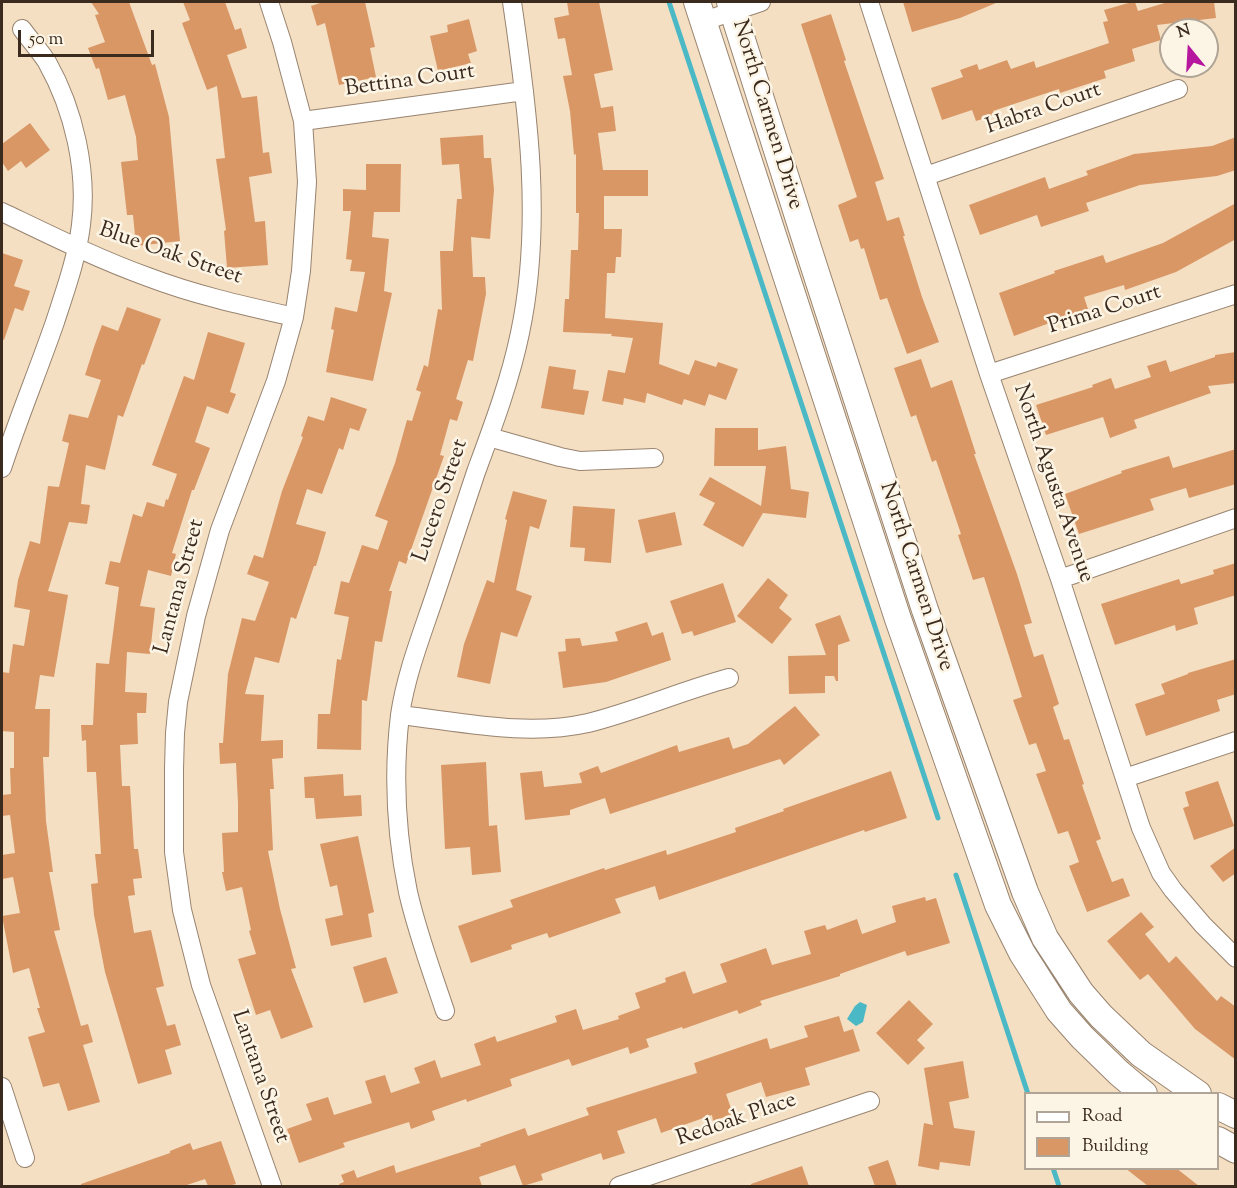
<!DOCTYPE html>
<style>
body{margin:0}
#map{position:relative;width:1237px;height:1188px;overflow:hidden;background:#f4dfc3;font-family:"Sorts Mill Goudy",serif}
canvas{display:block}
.frame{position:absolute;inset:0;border:3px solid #3b2a1e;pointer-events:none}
.legend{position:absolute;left:1024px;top:1092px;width:195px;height:78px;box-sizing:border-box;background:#fcf5e5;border:2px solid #afa495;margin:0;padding:8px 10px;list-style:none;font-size:18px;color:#3b2a1e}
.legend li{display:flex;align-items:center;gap:12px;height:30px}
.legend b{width:30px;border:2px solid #afa495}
.north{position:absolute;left:1159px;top:18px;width:60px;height:60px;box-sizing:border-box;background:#fcf5e5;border:2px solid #afa495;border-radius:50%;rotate:342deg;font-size:16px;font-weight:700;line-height:24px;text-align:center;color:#3b2a1e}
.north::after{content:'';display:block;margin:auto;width:21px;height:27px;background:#b5179e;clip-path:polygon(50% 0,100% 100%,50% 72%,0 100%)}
.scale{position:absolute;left:18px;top:30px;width:136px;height:27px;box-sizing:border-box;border:3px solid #3b2a1e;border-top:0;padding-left:8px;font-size:18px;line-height:21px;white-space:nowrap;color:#3b2a1e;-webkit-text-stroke:4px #fcf5e5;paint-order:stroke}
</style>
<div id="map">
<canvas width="1237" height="1188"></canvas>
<div class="frame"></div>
<ul class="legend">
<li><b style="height:8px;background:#fff"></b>Road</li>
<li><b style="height:16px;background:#d99766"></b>Building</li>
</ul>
<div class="north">N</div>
<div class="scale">50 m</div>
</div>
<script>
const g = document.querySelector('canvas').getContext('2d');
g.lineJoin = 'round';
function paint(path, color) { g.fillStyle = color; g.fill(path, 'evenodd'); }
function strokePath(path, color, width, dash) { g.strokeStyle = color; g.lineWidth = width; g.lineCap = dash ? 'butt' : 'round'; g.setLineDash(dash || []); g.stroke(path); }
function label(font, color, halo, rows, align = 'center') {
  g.font = font + ' "Sorts Mill Goudy",serif'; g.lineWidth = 5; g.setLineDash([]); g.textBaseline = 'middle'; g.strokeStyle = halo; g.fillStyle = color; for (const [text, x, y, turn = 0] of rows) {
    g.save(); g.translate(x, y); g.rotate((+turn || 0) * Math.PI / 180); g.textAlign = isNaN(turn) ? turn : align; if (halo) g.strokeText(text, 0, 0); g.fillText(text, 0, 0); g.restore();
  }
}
paint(new Path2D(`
 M860 1002 867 1005 863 1022 856 1026 847 1019 855 1006Z`), '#4bb8c5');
strokePath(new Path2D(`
 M669 2 938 818
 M956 875 1028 1094
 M1053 1168 1059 1186`), '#4bb8c5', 5);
paint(new Path2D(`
 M91 2H129L152 65 155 64 169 117 180 241 136 246 133 215H127L121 162 138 160 136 137 125 95 108 100 99 68 96 69 88 48 105 42 95 15 99 14Z
 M183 2H225L235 30 241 28 247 48 227 55 242 98 257 96 263 153 269 152 272 173 249 177 255 222 265 221 268 265 227 268 224 231 226 230 216 159 225 158 217 86 207 90 182 23 190 20Z
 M323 2H365L375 47 370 48 376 77 339 85 325 23 317 26 311 6Z
 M567 2H599L613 70 594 74 601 108 613 106 616 131 598 133 603 170H648V196H604V229H622L621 257H616L615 273H607L605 318 663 323 659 364 689 375 695 360 716 367 718 362 738 369 726 400 709 394 705 406 684 399 682 405 647 393 645 403 624 398 623 405 602 401 608 370 625 373 633 338 611 336 612 334 563 332 565 299H569L571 250H578L579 213H576V154L574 155 570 111 563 76 572 75 565 38 558 39 554 18 569 15Z
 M903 2H996V3L960 18 912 32Z
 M1132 2H1135L1138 11 1168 2H1214L1216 18 1157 25 1161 40 1132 49 1135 61 1104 71 1106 78 1060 93 1059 89 993 111 995 115 976 121 972 110 942 120 931 88 963 77 960 70 977 64 979 70 1007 60 1011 69 1034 61 1036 68 1109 43 1103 22 1108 21 1104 10Z
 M831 14 846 60 844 61 884 179 875 182 887 221 899 217 905 236H903L922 297 939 342 907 354 887 298 880 300 864 248 861 249 858 239 850 242 838 205 857 197 801 24Z
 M469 19 477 51 468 54 471 63 438 71 430 36 448 32 447 25Z
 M30 123 50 150 26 168 21 161 8 171 2 162V144Z
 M483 135 484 158H491L494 190 490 239 471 237 473 277H485L486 294 473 361 468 360 456 399 463 402 457 421 450 419 440 455 444 456 406 564 399 561 389 591H392L382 642 375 641 367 701 362 700 361 750 317 749 318 714H330L337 659 341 660 349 617 334 614 341 581 349 583 362 545 378 550 388 521 375 516 395 463 407 420 412 421 421 392 416 390 424 365 428 367 438 309 442 310 440 251H453L457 199H462L459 164 442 165 440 138Z
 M1236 137V170L1217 176 1140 185 1086 203 1089 211 1041 227 1037 215 980 235 969 205 1045 177 1049 189 1088 175 1086 171 1134 154 1212 146Z
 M366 164H401L400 212H374L372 237 389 239 384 291 392 293 373 381 326 372 334 330 331 329 335 307 357 312 365 272 350 271 352 260 346 259 351 211H343V189L366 190Z
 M1236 203V239L1176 272 1125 290 1124 285 1084 297 1088 309 1014 336 999 293 1055 273 1054 271 1103 255 1106 263 1163 243Z
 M2 253 23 260 14 286 30 291 23 311 15 308 4 340 2 339Z
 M127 307 161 319 144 365 142 364 123 417 118 415 105 470 86 465 81 504 90 505 87 524 69 522 48 591 68 595 54 677 40 675 35 709H50L49 757H43L46 821 53 872H49L60 930 54 931 81 1026 88 1024 93 1042 83 1045 100 1102 68 1111 59 1083 43 1087 28 1037 45 1032 37 1008H40L29 968 13 973 2 916 20 913 13 877 2 879V855L15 853 10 815 2 816V795L11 794 10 768H14V732L2 731V672L9 673 13 644 24 646 30 610 14 607 18 580 30 541 40 544 48 486 59 487 69 443 62 441 69 414 88 418 101 380 85 375 94 347 102 325 118 331Z
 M208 332 245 343 230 392 236 394 228 414 207 406 195 442 210 448 194 490H192L172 553 176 554 171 576 148 570 140 606 155 608 150 654 127 652 125 692 147 693 146 713H137L138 744 120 745 122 786H130L134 849H138L142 878 133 879 135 895 128 896 134 933 151 930 164 986 156 988 167 1026 175 1024 181 1045 165 1050 172 1074 138 1084 105 972 94 915 91 884 98 883 95 854H101L96 772H87L86 740 82 741 81 725H93L96 663 109 664 119 587 105 584 110 561 120 563 133 514 142 517 147 502 164 507 166 499 168 500 177 474 152 465 184 376 194 380Z
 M1236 352V383L1208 386 1211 393 1134 420 1137 428 1110 438 1103 417 1046 435 1036 405 1093 387 1092 385 1111 378 1115 389 1151 377 1147 366 1166 360 1170 372 1215 357V355Z
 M921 359 931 388 952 380 976 454H974L1017 574 1032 623 1024 625 1034 657 1043 654 1059 704 1053 707 1064 740 1069 739 1084 784 1082 785 1101 839 1096 841 1112 882 1123 878 1130 896 1087 912 1069 866 1079 862 1068 831 1058 834 1036 774 1046 771 1036 743 1029 745 1013 700 1022 697 984 577 973 580 958 535 961 534 936 460 932 462 916 415 911 417 894 368Z
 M549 366 576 370 573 389 589 391 584 415 541 408Z
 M331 397 367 409 359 431 350 428 343 450 339 448 322 494 307 489 296 524 326 532 316 566H314L296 619 291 617 279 663 255 657 245 694 264 695 261 741 283 740V758L272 759 274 789H270L273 850 268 851 280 909 296 968 291 969 313 1027 281 1039 270 1010 256 1015 238 959 256 954 249 931 251 930 242 887 226 891 222 872H224L222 833 238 832V803L236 763 220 764 219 743H223L228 674 242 618 255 621 269 582 247 574 254 555 263 558 282 491 303 437 301 436 308 416 324 421Z
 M715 428H758V450L786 446 791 489 809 492 806 518 763 513 743 547 703 525 715 503 699 495 710 477 761 506 766 466H714Z
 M1236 449V484L1189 498 1186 488 1150 499 1154 510 1079 534 1065 494 1122 473 1121 471 1169 456 1173 468Z
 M513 491 547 500 539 529 530 526 516 590 532 596 517 637 501 632 490 684 457 677 464 644 487 580 494 583 507 520 505 519Z
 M573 506 615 509 611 563 584 561 585 548 570 547Z
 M675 512 682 545 646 553 638 520Z
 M1236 563V595L1194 608 1198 624 1176 631 1175 625 1115 645 1101 604 1179 579 1181 584 1214 574 1213 570Z
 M768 578 788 595 779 608 792 619 772 644 737 616Z
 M723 583 736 622 694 636 692 631 682 634 670 601Z
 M840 615 850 641 838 645V681H836L834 676H825V693L789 694 788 656 826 655 815 624Z
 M647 622 652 636 663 632 671 660 606 682 563 688 558 652 566 651 565 639 580 638 582 646 618 641 615 632Z
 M1236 659V694L1217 700 1220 711 1146 736 1135 704 1165 694 1161 684 1188 674V673Z
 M795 706 820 735 784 765 780 759 610 814 605 798 570 810V815L525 820 520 773 542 771 544 787 582 783 579 773 598 766 601 773 677 745 679 752 729 737 733 749 748 744Z
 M486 762 489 826 497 825 501 872 472 875 470 847 445 849 441 765Z
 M891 771 907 818 865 832 864 830 659 900 655 886 615 899 621 913 549 938 547 933 511 945 512 949 471 963 458 926 513 907 510 900 604 868 605 870 666 850 667 855 736 832 735 828 784 811 783 809Z
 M343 774 344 796 361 795 362 816 316 819 314 798H305L304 777Z
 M1218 781 1234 826 1194 840 1183 808 1189 806 1185 792Z
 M358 836 374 912 368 914 372 937 331 946 325 919 343 915 337 885 330 887 320 844Z
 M1236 847V873L1223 882 1210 866Z
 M925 897 926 901 936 898 950 943 907 956 905 951 840 974V976L760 1001 762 1005 739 1014 737 1010 683 1029 682 1027 646 1039 649 1047 630 1054 628 1047 572 1066 569 1059 510 1079 512 1086 467 1102 466 1099 432 1111 435 1120 411 1129 409 1122 343 1143 345 1147 299 1163 287 1129 312 1120 306 1104 328 1097 334 1115 372 1103 365 1081 385 1075 391 1093 420 1083 414 1068 435 1060 441 1078 481 1065 474 1044 495 1036 497 1042 557 1022 555 1016 576 1009 583 1030 619 1019 618 1016 640 1008 635 993 666 982 665 978 685 971 693 994 727 982 720 964 766 948 772 965 811 954 804 931 825 925 827 930 857 919 862 934 896 922 892 906Z
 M1141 912 1154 927 1145 934 1169 963 1176 956 1217 1001 1221 996 1236 1007V1060L1195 1029 1148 974 1140 980 1107 941Z
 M386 957 398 993 364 1003 353 967Z
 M909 1000 933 1024 917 1040 925 1048 908 1065 876 1033Z
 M839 1016 844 1032 853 1029 860 1051 805 1068 810 1085 766 1097 761 1082 726 1094 733 1114 713 1121 712 1115 661 1133 656 1118 617 1131 625 1153 603 1160 601 1153 541 1174 543 1180 523 1186 515 1165 479 1177 482 1186H340L339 1184 344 1182 341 1175 354 1170 357 1178 394 1165 396 1173 481 1146 480 1144 525 1128 528 1136 589 1115 586 1108 697 1073 694 1063 767 1038 770 1049 808 1037 804 1026Z
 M963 1061 969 1098 949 1102 954 1128 975 1131 970 1166 940 1162 939 1170 918 1166 924 1123 933 1125 924 1068Z
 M221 1141 236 1184 228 1186H208L205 1179 184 1186H81V1184L170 1153V1151L190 1143 193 1150Z
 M888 1160 897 1186H875L868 1167Z
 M802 1166 809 1186H751V1184Z
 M1125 1168H1176L1199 1186H1148Z`), '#d99766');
const minor = new Path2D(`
 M269 2 282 42 303 121 307 182 301 271 294 317 276 381 220 530 196 616 178 702 175 733 174 769V852L182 910 201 985 272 1186
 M869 2 989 374 1060 579 1141 828 1161 873 1173 890 1203 925 1236 958
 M704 21 761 2
 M303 121 524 91
 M926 176 1178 89
 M2 212C50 235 98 259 148 277 195 295 245 306 294 317
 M989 374 1236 294
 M489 437 560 457 580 461 654 458
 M2 468C18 419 38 371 55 322 65 291 77 258 81 225 88 171 74 110 47 62 40 51 30 40 22 29
 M1060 579 1236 518
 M400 715C462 722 526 737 588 723 636 711 681 691 729 678
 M1125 778 1236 741
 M445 1011C432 972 417 932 408 892 396 834 393 774 400 715 406 674 422 634 435 595 449 554 462 513 476 472 493 426 510 381 520 333 543 224 528 110 512 2
 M2 1087 25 1158
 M619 1186 870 1101`);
const secondary = new Path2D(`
 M697 2 898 619 998 905 1022 953 1059 1011 1082 1037 1119 1073 1144 1094
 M730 2 809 251 925 610 1025 892 1045 938 1081 993 1101 1016 1141 1054 1198 1094
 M1218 1106 1236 1115
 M1218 1140 1236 1150`);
strokePath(minor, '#988470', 20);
strokePath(secondary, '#988470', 28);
strokePath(minor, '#fff', 18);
strokePath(secondary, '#fff', 26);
label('22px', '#3b2a1e', '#fcf5e5', [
 ["Bettina Court",410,82,-8],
 ["Habra Court",1044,110,-19],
 ["North Carmen Drive",766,115,73],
 ["Blue Oak Street",170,255,19],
 ["Prima Court",1105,311,-18],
 ["North Agusta Avenue",1052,484,71],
 ["Lucero Street",442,501,-71],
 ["North Carmen Drive",915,577,72],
 ["Lantana Street",181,587,-75],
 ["Lantana Street",259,1077,71],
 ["Redoak Place",737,1121,-19]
]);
</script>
